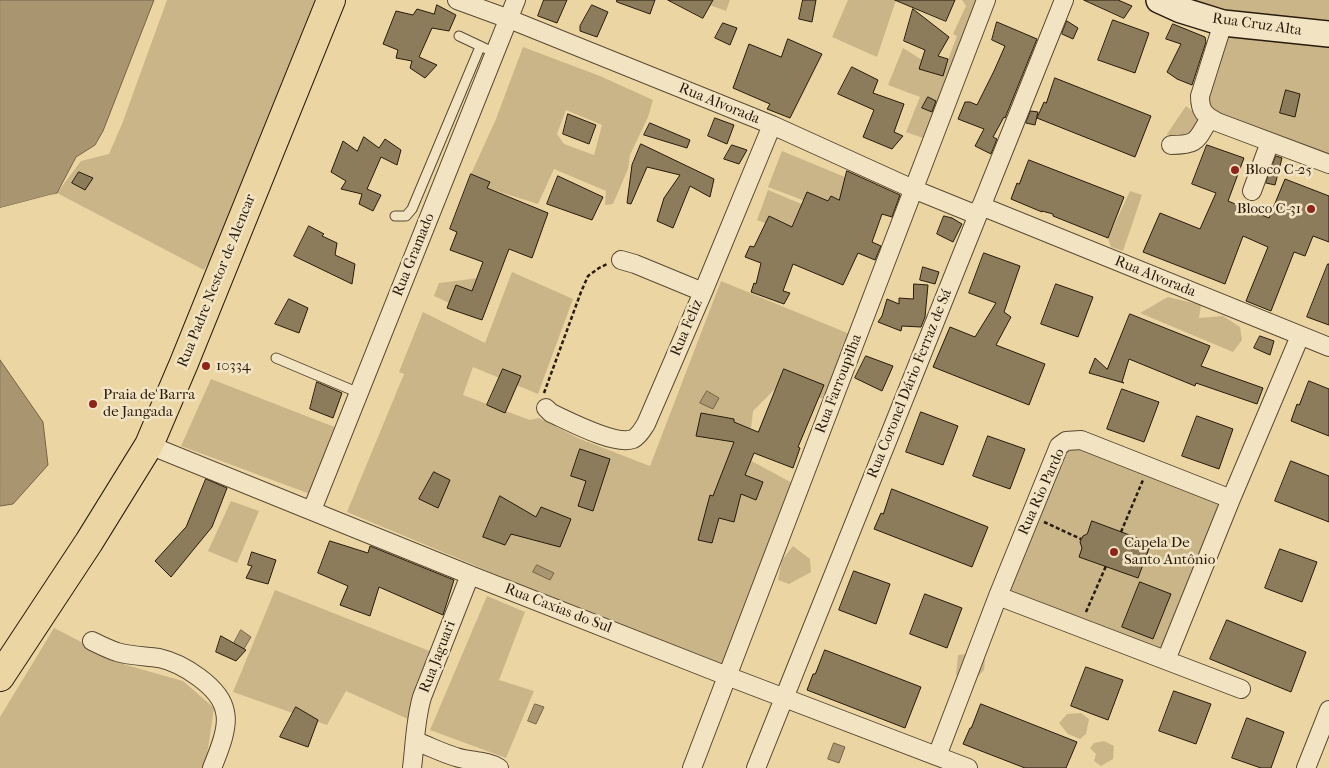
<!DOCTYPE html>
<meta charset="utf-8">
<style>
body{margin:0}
canvas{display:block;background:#ebd5a3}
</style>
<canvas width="1329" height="768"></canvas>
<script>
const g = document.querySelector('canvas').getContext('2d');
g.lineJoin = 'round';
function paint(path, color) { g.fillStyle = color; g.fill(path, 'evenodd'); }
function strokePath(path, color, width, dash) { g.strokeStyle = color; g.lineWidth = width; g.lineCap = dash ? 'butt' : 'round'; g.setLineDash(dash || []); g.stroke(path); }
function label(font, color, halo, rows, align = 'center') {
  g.font = font + ' "IM FELL French Canon",serif'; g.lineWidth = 5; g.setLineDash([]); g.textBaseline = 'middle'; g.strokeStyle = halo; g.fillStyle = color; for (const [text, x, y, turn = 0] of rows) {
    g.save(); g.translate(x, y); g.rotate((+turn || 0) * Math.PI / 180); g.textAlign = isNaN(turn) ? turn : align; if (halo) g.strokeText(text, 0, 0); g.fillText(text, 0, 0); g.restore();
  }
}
paint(new Path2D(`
 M167 0H319L216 251 204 270 57 193 81 161 109 154 122 124Z
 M696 0H730L726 11Z
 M848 0H896L877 57 832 37Z
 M962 0H981L940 144 906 132 920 97 888 85 903 48 943 73 957 36 953 34 966 6Z
 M1187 0H1329V20L1266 15 1207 9Z
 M1224 25 1329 35V172L1203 119 1189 136 1173 137 1167 134 1186 106 1194 112Z
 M523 47 600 76 653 100 648 117 630 155 628 169 613 204 605 205 606 191 554 169 538 204 487 188 489 182 471 174 496 119ZM566 110 602 125 594 155 564 144 557 134Z
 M782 151 852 180 834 212 768 187Z
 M768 190 811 208 801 237 757 220Z
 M1130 191 1142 195 1123 251 1111 247 1108 238Z
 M512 272 573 299 538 394 473 367 463 395 530 420 539 418 580 439 650 466 721 281 852 335 828 400 778 386 753 411 749 446 744 457 796 485 725 670 347 512 404 374 399 372 423 312 485 343Z
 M479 278 474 303 456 306 434 296 439 283Z
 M1168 297 1201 305 1199 318 1223 316 1240 327 1242 340 1233 352 1140 313Z
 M211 379 337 428 310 494 181 446Z
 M1066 441 1231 499 1166 660 998 596Z
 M231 501 259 511 237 563 208 551Z
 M793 546 810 559 811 572 789 584 778 580 782 560Z
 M275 590 432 652 410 720 346 691 327 725 233 692Z
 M487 596 525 612 499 680 534 691 506 758 430 730Z
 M54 628 126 665 183 681 214 708 206 762 204 768H0V717Z
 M967 654 981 655 985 658 984 670 972 683 956 675 958 655Z
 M1081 713 1089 719 1086 734 1080 739 1068 734 1059 723 1067 714Z
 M1104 741 1114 746 1113 759 1101 766 1094 761 1096 754 1090 748 1094 743Z`), '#cab589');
const water = new Path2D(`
 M0 0H154L103 131 95 145 76 157 57 193 0 208Z
 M0 360 43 422 48 465 13 504 0 506Z
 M707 391 719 398 713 409 700 403Z
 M537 565 554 573 550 580 533 572Z
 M241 630 251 637 242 652 232 647Z
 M535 704 544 707 536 724 528 721Z
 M834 743 845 747 839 763 828 759Z`);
paint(water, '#a99670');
strokePath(water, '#756548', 1);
paint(new Path2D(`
 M57 193 42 199 0 211V208Z`), '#ebd5a3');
const building = new Path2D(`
 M544 0H567L557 23 538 16Z
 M617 0H655L650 14 617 2Z
 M668 0H713L703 18Z
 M803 0H816L812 22 799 19Z
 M895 0H955L946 21Z
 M1084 0H1118L1132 6 1124 18Z
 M437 5 456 15 449 31 432 28 419 57 437 65 425 78 410 68 412 61 396 58 398 50 383 44 396 11 413 15 417 9 434 14Z
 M592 5 608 12 597 37 580 31V26Z
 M913 9 949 37 938 56 948 59 943 76 919 69 925 50 904 41Z
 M1113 20 1149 33 1135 73 1098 60Z
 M1067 21 1078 28 1073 39 1062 34Z
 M997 22 1037 39 1005 118 1004 117 993 137 997 139 991 154 975 146 984 129 958 119 965 102H970L977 105 994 71 1005 46 992 40Z
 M723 23 737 28 730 45 715 38Z
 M1173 24 1205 37 1206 42 1192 85 1177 79 1167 72 1181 44 1166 39Z
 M788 39 822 54 790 118 767 109 770 104 733 88 749 44 781 57Z
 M852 67 878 80 873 93 904 104 894 132 903 136 892 149 863 137 874 110 838 94Z
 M1055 78 1151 116 1135 157 1037 118 1044 102 1046 103Z
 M1286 90 1300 94 1295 117 1280 113Z
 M928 97 936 101 932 112 922 108Z
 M1031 111 1038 112 1035 125 1026 123Z
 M568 114 596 125 589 144 563 134Z
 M715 118 734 125 727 144 708 136Z
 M650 123 690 140 687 148 644 135Z
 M364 137 379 148 385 139 401 150 397 165 381 157 367 189 381 195 373 211 359 204 362 194 341 189 346 181 331 172 343 141 357 151Z
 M641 144 714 179 710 197 690 186 673 228 657 221 664 198 680 175 647 167 631 204 627 203 632 165Z
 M732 145 747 150 739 164 724 159Z
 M1207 145 1244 158 1228 201 1269 218 1285 179 1329 196V242L1313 236 1305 256 1294 252 1271 311 1246 301 1268 247 1243 236 1225 284 1143 252 1160 213 1200 229 1216 193 1192 184Z
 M1276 156 1282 158 1275 185 1266 183Z
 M1029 160 1124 197 1108 238 1053 216V214L1042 211V212L1011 199 1017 183 1019 184Z
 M847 171 900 195 892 217 882 214 872 242 881 246 875 260 858 253 843 285 793 264 783 291 790 293 784 304 751 292 754 283 756 284 761 263 745 257 750 246 754 247 769 216 792 227 807 192 828 201 831 196 839 200Z
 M79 172 93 178 85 190 72 183Z
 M471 174 490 182 487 188 548 213 532 258 509 249 482 320 447 308 456 285 472 291 483 262 450 250 457 232 450 229Z
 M558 176 603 197 592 220 547 204Z
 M944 216 952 218 962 224 953 242 937 234Z
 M309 226 324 234 322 236 337 243 335 255 355 264 352 284 294 256Z
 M984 253 1020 266 1004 312 1011 317 996 345 1045 364 1029 405 933 367 950 327 975 337 996 303 969 293Z
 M1328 264H1329V325L1307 317Z
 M923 267 939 272 935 284 920 280Z
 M914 284 928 285 925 317 921 327 902 326 901 331 878 322 882 316 887 299 899 304V298L913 299Z
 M1056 284 1093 297 1078 337 1041 324Z
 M289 299 308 308 299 333 275 324Z
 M1130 314 1210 346 1201 366 1263 388 1257 404 1196 383 1195 386 1129 359 1122 382 1124 383 1089 373 1095 358 1107 369Z
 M1260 336 1274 341 1270 355 1254 348Z
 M866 356 893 366 882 391 855 378Z
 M503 369 521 376 505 413 487 405Z
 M784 369 824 385 798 447 800 448 793 468 754 453 745 475 763 482 756 500 741 494 734 522 719 518 712 543 698 540 710 495 713 496 734 442 696 436 701 413 734 419V422L758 432Z
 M1309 381 1329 389V436L1291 421 1297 404 1299 405Z
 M317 382 342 393 333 418 310 409Z
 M1122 389 1159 402 1144 442 1107 429Z
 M921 412 958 426 943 465 906 452Z
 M1197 416 1233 429 1219 469 1182 456Z
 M988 436 1025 449 1010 489 973 476Z
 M580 449 610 459 593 511 578 506 586 481 571 476Z
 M1291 461 1329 476V522L1275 501Z
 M434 472 450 480 438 508 419 499Z
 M206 479 227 488 212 527 171 577 155 561 186 527Z
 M892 489 988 527 972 567 874 529 881 513 883 514Z
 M500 496 536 517 541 507 571 519 560 547 511 534 505 545 483 537Z
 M1092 521 1151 543 1138 578 1079 557 1082 548 1080 542 1083 536 1087 534Z
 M330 541 368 553 370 546 454 580 443 615 379 587 370 616 340 605 348 586 318 573Z
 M1280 549 1317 562 1302 602 1265 588Z
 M252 552 276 560 268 584 246 578 252 566 248 565Z
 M854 571 890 584 876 624 839 610Z
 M1140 582 1171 594 1153 639 1122 627Z
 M925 594 962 608 947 648 910 634Z
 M1227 620 1306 652 1291 692 1210 659Z
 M221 636 246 650 236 661 216 652Z
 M825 650 921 687 905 728 807 690 813 674H815Z
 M1086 667 1123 680 1108 720 1071 706Z
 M1174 691 1211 704 1196 744 1159 731Z
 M981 704 1077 742 1066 768H1025L963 744 970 728H971Z
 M296 707 318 720 308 747 280 737Z
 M1247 718 1284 732 1271 768H1261L1232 758Z`);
paint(building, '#8d7c5b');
strokePath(building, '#281b0c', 1);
const lane = new Path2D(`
 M459 36 495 53
 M395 216H406L412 209 480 47
 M276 358 359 393`);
const street = new Path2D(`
 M457 0 509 19 772 125 913 189 977 215
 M1223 23 1200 96C1200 111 1204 115 1217 122L1329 164
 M1171 145C1199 145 1196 140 1210 118
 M1252 191 1270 142
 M981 206 1329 347
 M621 260 635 264 703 292
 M546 408 551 413C569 421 615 446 633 439 639 436 642 430 646 424L703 292 772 125
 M149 445 470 575 727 676 968 768
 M312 510 516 0
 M998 596 1241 689
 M92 641C100 645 108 649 117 652 131 656 145 656 159 658 182 663 221 687 225 712 229 728 218 753 212 768
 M1166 660 1231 499 1300 336
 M415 741C429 746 442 753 456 757 471 762 486 760 499 768
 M937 756 998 596 1059 446 1066 441 1081 440 1231 499
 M412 768C415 744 415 721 422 697L470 575
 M692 768 986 0
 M756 768 1064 0
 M1306 768 1329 710`);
const secondary = new Path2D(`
 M1159 0 1181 10 1223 23 1329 34`);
const primary = new Path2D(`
 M0 677 89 542 149 445 184 363 331 0`);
strokePath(lane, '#594a32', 11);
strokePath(street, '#594a32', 20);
strokePath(secondary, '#281b0c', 28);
strokePath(primary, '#281b0c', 30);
strokePath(new Path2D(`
 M544 393 581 292 588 276 599 268 607 264
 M1044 522 1081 539
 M1121 532 1143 480
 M1086 612 1106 566`), '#281b0c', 2.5, [4, 2.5]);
strokePath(lane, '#f2e4c3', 9);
strokePath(street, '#f2e4c3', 18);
strokePath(secondary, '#f2e4c3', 25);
strokePath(primary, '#ebd5a3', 28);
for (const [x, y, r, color] of [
 [1235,170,5,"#8f2418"],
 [1311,209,5,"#8f2418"],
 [206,366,5,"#8f2418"],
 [93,404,5,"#8f2418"],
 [1114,552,5,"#8f2418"]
]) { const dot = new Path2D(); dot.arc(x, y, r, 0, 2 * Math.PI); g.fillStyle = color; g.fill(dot); strokePath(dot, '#f2e4c3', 2); }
label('15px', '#281b0c', '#f2e4c3', [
 ["Rua Cruz Alta",1257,25,8],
 ["Rua Alvorada",719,104,22],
 ["Rua Gramado",414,255,-68],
 ["Rua Alvorada",1155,277,22],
 ["Rua Padre Nestor de Alencar",217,281,-68],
 ["Rua Feliz",687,328,-67],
 ["Rua Farroupilha",839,384,-69],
 ["Rua Coronel Dário Ferraz de Sá",910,384,-68],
 ["Rua Rio Pardo",1042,492,-66],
 ["Rua Caxias do Sul",558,609,21],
 ["Rua Jaguari",438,657,-69]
]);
label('15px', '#281b0c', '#f2e4c3', [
 ["Bloco C-25",1245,170],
 ["Bloco C-31",1301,209,"right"],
 ["10334",216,366],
 ["Praia de Barra",103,395],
 ["de Jangada",103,412],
 ["Capela De",1124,543],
 ["Santo Antônio",1124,560]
], 'left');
</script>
